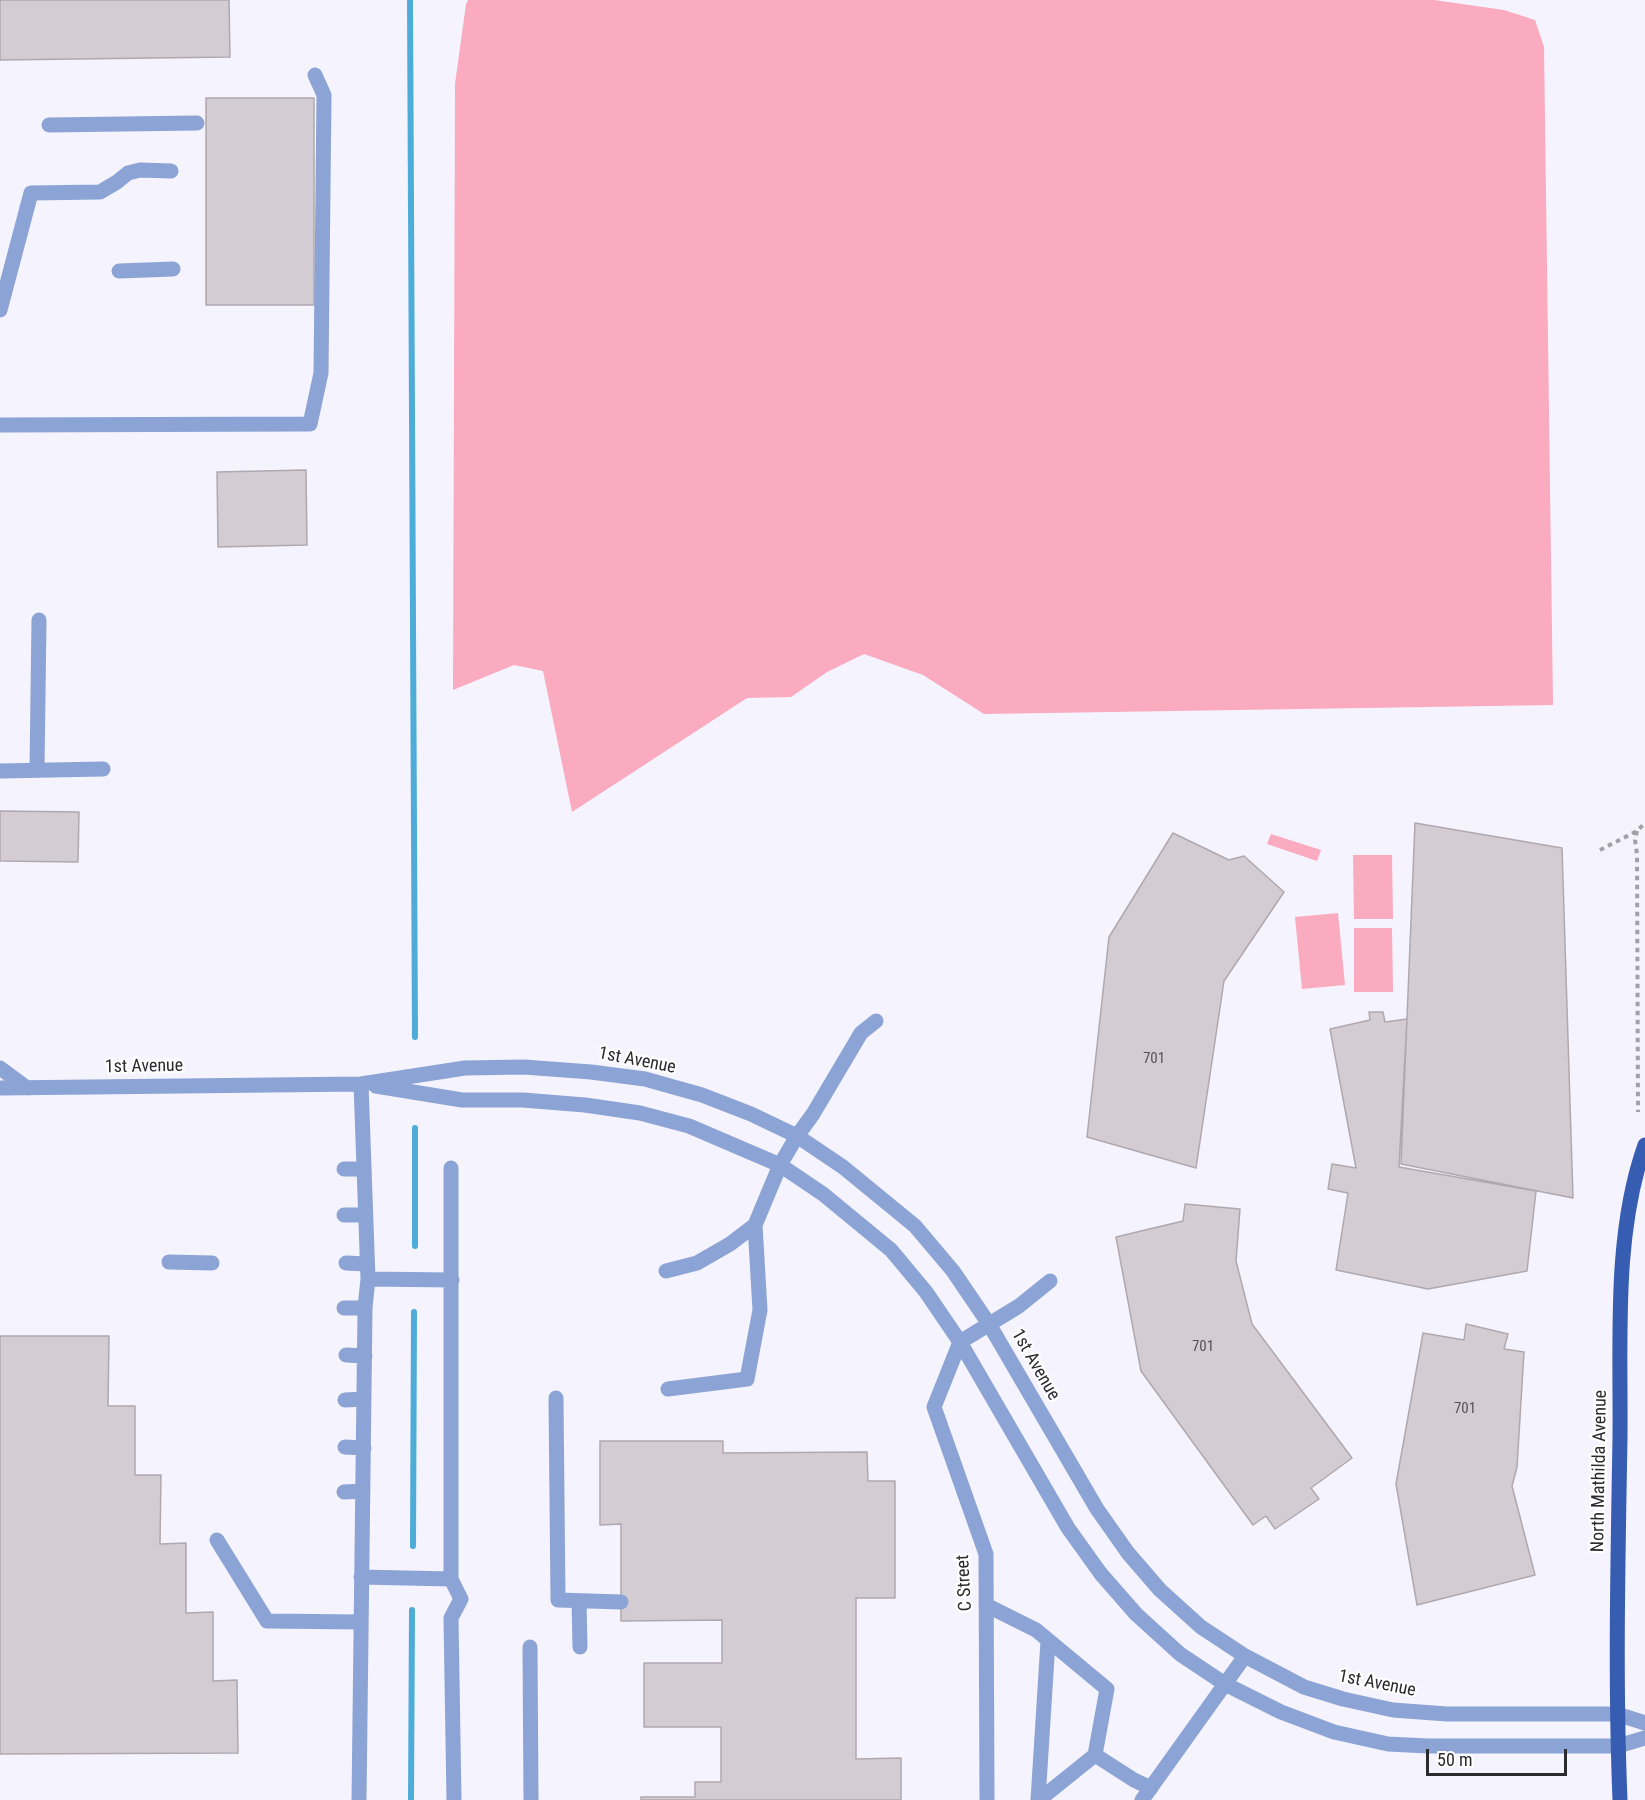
<!DOCTYPE html>
<style>
body{margin:0}
#map{position:relative;width:1645px;height:1800px;overflow:hidden;background:#f5f3fd;font-family:"Roboto Condensed",sans-serif}
canvas{display:block}
.scale{position:absolute;left:1426px;top:1749px;width:141px;height:27px;box-sizing:border-box;border:3px solid #2b2a2d;border-top:0;padding-left:8px;font-size:18px;line-height:21px;white-space:nowrap;color:#2b2a2d;-webkit-text-stroke:4px #fff;paint-order:stroke}
</style>
<div id="map">
<canvas width="1645" height="1800"></canvas>
<div class="scale">50 m</div>
</div>
<script>
const g = document.querySelector('canvas').getContext('2d');
g.lineJoin = 'round';
function paint(path, color) { g.fillStyle = color; g.fill(path, 'evenodd'); }
function strokePath(path, color, width, dash) { g.strokeStyle = color; g.lineWidth = width; g.lineCap = dash ? 'butt' : 'round'; g.setLineDash(dash || []); g.stroke(path); }
function label(font, color, halo, rows, align = 'center') {
  g.font = font + ' "Roboto Condensed",sans-serif'; g.lineWidth = 4.5; g.setLineDash([]); g.textBaseline = 'middle'; g.strokeStyle = halo; g.fillStyle = color; for (const [text, x, y, turn = 0] of rows) {
    g.save(); g.translate(x, y); g.rotate((+turn || 0) * Math.PI / 180); g.textAlign = isNaN(turn) ? turn : align; if (halo) g.strokeText(text, 0, 0); g.fillText(text, 0, 0); g.restore();
  }
}
paint(new Path2D(`
 M468 0H1434L1504 10 1535 20 1544 47 1553 705 984 714 923 675 864 654 827 672 791 697 747 698 572 812 543 671 514 665 453 690 455 84 466 4Z
 M1271 834 1321 850 1317 861 1267 844Z
 M1353 855H1392L1393 919H1354Z
 M1338 913 1345 985 1302 989 1295 917Z
 M1354 928H1392L1393 992H1354Z`), '#faabbf');
strokePath(new Path2D(`
 M410 0 415 1037
 M415 1246V1128
 M413 1546 414 1312
 M411 1800 412 1610`), '#4dacd8', 6);
const building = new Path2D(`
 M0 0H229L230 57 0 60Z
 M206 98H314V305H206Z
 M306 470 307 545 218 547 217 472Z
 M0 811 79 812 78 862 0 861Z
 M1415 823 1562 848 1573 1198 1401 1164Z
 M1173 833 1229 860 1244 856 1284 892 1224 981 1196 1168 1087 1137 1109 937Z
 M1369 1012H1383L1385 1022 1407 1019 1399 1167 1536 1191 1527 1271 1428 1289 1336 1270 1348 1193 1328 1189 1332 1164 1356 1168 1330 1029 1370 1020Z
 M1185 1204 1240 1209 1236 1261 1252 1324 1352 1458 1311 1488 1319 1499 1275 1529 1266 1516 1253 1525 1141 1371 1116 1237 1183 1221Z
 M1466 1324 1508 1334 1504 1349 1524 1352 1517 1467 1512 1486 1535 1575 1417 1605 1396 1484 1423 1333 1464 1340Z
 M0 1336H109L108 1406H135V1475H161L160 1544 186 1543V1613L213 1612V1681L237 1680 238 1753 0 1754Z
 M600 1441H723V1453L867 1452 868 1481H895V1598H856V1759L901 1758V1800H641V1797H695V1782H721V1727H644V1663H722V1620L621 1621V1524L600 1525Z`);
paint(building, '#d4ccd3');
strokePath(building, '#b0a8af', 1.5);
strokePath(new Path2D(`
 M1637 831 1635 840 1637 854 1638 1112
 M1600 850 1637 831 1645 823`), '#a2a0a7', 4, [4.5, 4.5]);
strokePath(new Path2D(`
 M49 125 197 123
 M119 271 173 269
 M0 310 31 193 100 192 117 182 128 173 140 170 171 171
 M0 425 310 424 321 373 324 95 315 75
 M37 770 39 620
 M0 771 103 769
 M0 1068 27 1088
 M376 1086 462 1100H523L585 1105 640 1113 689 1126 780 1165 823 1194 891 1250 926 1292 960 1342 1068 1528 1101 1574 1136 1614 1180 1654 1225 1684 1281 1712 1334 1732 1388 1744 1428 1746H1618L1645 1738
 M0 1088 361 1084 465 1068 524 1067 591 1072 645 1079 702 1095 751 1114 797 1136 843 1167 915 1226 953 1271 989 1324 1097 1509 1128 1553 1160 1590 1201 1627 1245 1656 1304 1687 1343 1699 1393 1710 1447 1714H1617L1645 1723
 M451 1168V1579L461 1599 451 1618 454 1800
 M344 1169H363
 M344 1215H365
 M169 1262 212 1263
 M346 1263 366 1264
 M666 1271 697 1263 730 1244 755 1225 780 1165 797 1136 813 1114 861 1033 876 1021
 M368 1279 452 1280
 M344 1308H365
 M346 1355 365 1356
 M668 1389 747 1379 760 1310 755 1225
 M556 1398 558 1600 621 1602
 M345 1400 364 1399
 M345 1447 364 1448
 M344 1492 363 1491
 M217 1540 267 1621 360 1622
 M361 1577 451 1579
 M579 1601 580 1647
 M986 1605 1036 1630 1107 1689 1095 1755 1134 1780 1151 1788
 M530 1647 531 1800
 M359 1800 365 1308 368 1279 361 1084
 M987 1800 986 1554 934 1407 960 1342 1019 1306 1050 1281
 M1038 1800 1048 1641
 M1039 1800 1095 1755
 M1142 1800 1245 1656`), '#8ca4d5', 15);
strokePath(new Path2D(`
 M1620 1800C1615 1679 1618 1558 1620 1437 1621 1342 1613 1235 1645 1145`), '#375db3', 15);
label('15px', '#555256', null, [
 ["701",1154,1059],
 ["701",1203,1347],
 ["701",1465,1409]
]);
label('18px', '#2b2a2d', '#fff', [
 ["1st Avenue",637,1061,11],
 ["1st Avenue",144,1067,-1],
 ["1st Avenue",1035,1365,60],
 ["North Mathilda Avenue",1600,1471,-89],
 ["C Street",965,1583,-93],
 ["1st Avenue",1377,1684,11]
]);
</script>
